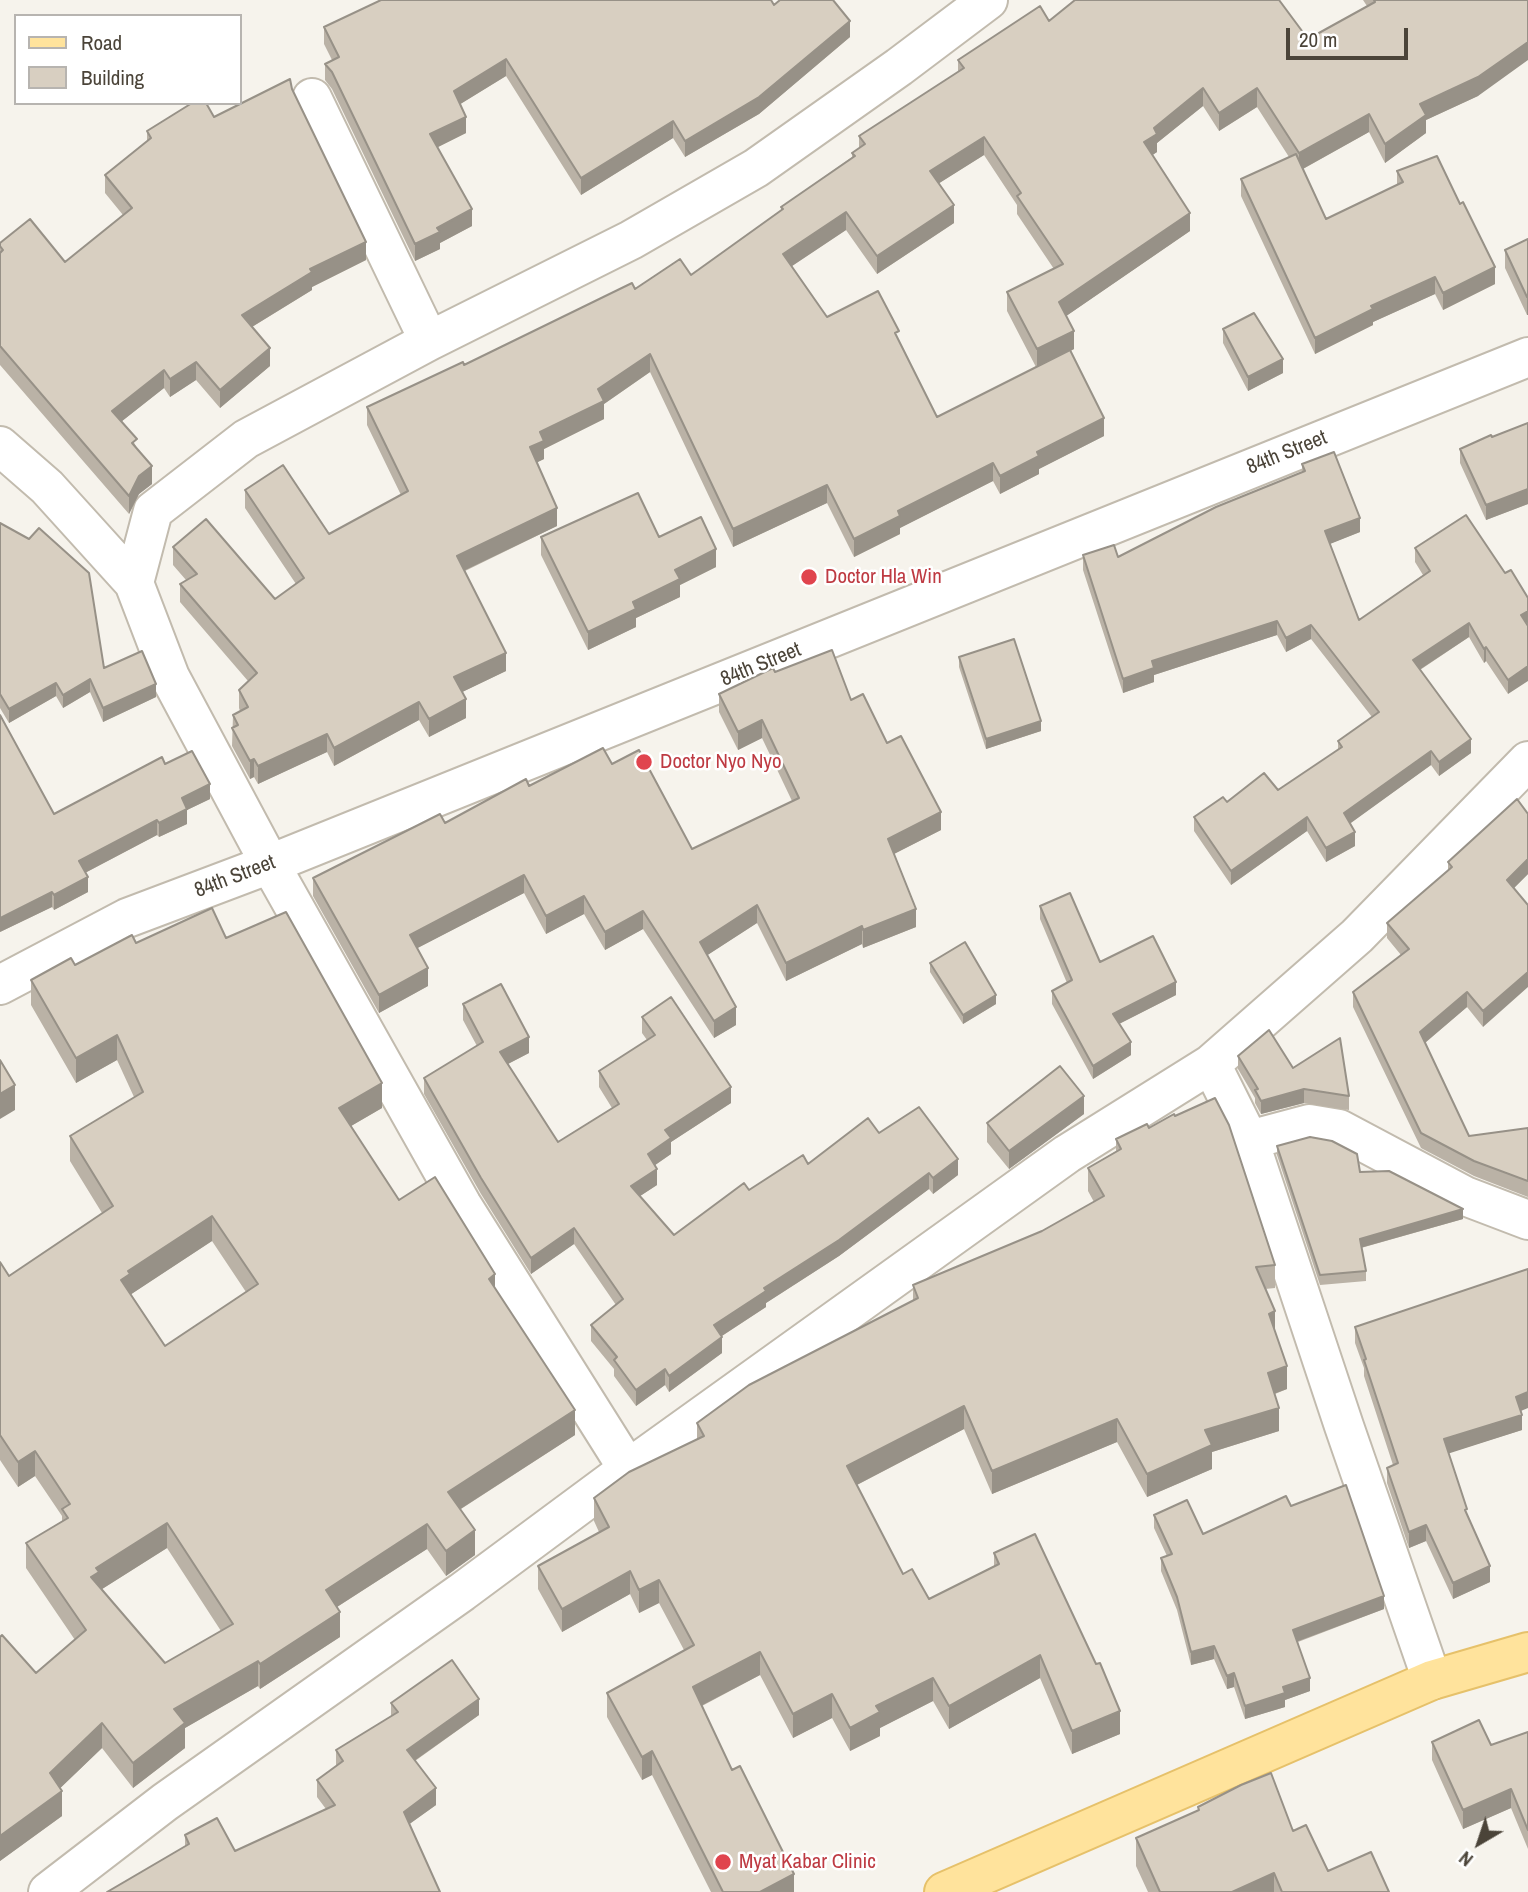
<!DOCTYPE html>
<style>
body{margin:0}
#map{position:relative;width:1528px;height:1892px;overflow:hidden;background:#f6f3ec;font-family:"Archivo Narrow",sans-serif}
canvas{display:block}
.legend{position:absolute;left:14px;top:14px;width:228px;height:91px;box-sizing:border-box;background:#fff;border:2px solid #b7b4b0;margin:0;padding:9px 12px;list-style:none;font-size:21px;color:#4b4439}
.legend li{display:flex;align-items:center;gap:14px;height:35px}
.legend b{width:35px;border:2px solid #b7b4b0}
.north{position:absolute;left:1444px;top:1808px;width:70px;height:70px;-webkit-text-stroke:5px #fff;paint-order:stroke;rotate:219deg;font-size:19px;font-weight:700;line-height:28px;text-align:center;color:#4b4439}
.north::after{content:'';display:block;margin:auto;width:24px;height:32px;background:#4b4439;clip-path:polygon(50% 0,100% 100%,50% 72%,0 100%)}
.scale{position:absolute;left:1286px;top:28px;width:122px;height:32px;box-sizing:border-box;border:4px solid #4b4439;border-top:0;padding-left:9px;font-size:21px;line-height:24px;white-space:nowrap;color:#4b4439;-webkit-text-stroke:5px #fff;paint-order:stroke}
</style>
<div id="map">
<canvas width="1528" height="1892"></canvas>
<ul class="legend">
<li><b style="height:9px;background:#ffe39c"></b>Road</li>
<li><b style="height:19px;background:#d8cfc1"></b>Building</li>
</ul>
<div class="north">N</div>
<div class="scale">20 m</div>
</div>
<script>
const g = document.querySelector('canvas').getContext('2d');
g.lineJoin = 'round';
function strokePath(path, color, width, dash) { g.strokeStyle = color; g.lineWidth = width; g.lineCap = dash ? 'butt' : 'round'; g.setLineDash(dash || []); g.stroke(path); }
function paint(path, color) { g.fillStyle = color; g.fill(path, 'evenodd'); }
function label(font, color, halo, rows, align = 'center') {
  g.font = font + ' "Archivo Narrow",sans-serif'; g.lineWidth = 5; g.setLineDash([]); g.textBaseline = 'middle'; g.strokeStyle = halo; g.fillStyle = color; for (const [text, x, y, turn = 0] of rows) {
    g.save(); g.translate(x, y); g.rotate((+turn || 0) * Math.PI / 180); g.textAlign = isNaN(turn) ? turn : align; if (halo) g.strokeText(text, 0, 0); g.fillText(text, 0, 0); g.restore();
  }
}
const minor = new Path2D(`
 M312 98 429 341
 M0 446 47 487 134 583
 M0 985 127 918 270 864 1528 357
 M1211 1064 1249 1140 1344 1426 1432 1680
 M1249 1140 1309 1124 1339 1129 1465 1196 1528 1220
 M628 1469 462 1205 270 864 170 677 134 583 153 511 246 439 429 341 631 240 756 168 899 67 988 0
 M48 1892 165 1802 462 1592 628 1469 1067 1154 1211 1064 1357 936 1528 761`);
const primary = new Path2D(`
 M944 1892 1432 1680 1528 1652`);
strokePath(minor, '#c2bbae', 42);
strokePath(primary, '#e6c16a', 42);
strokePath(minor, '#fff', 38);
strokePath(primary, '#ffe39c', 38);
paint(new Path2D(`
 M1363 0H1528L1478 96 1426 120V133L1385 163 1369 132 1303 169 1326 219 1397 185V171L1495 284 1443 310 1435 294 1373 322V325L1315 354 1241 196V179L1289 157 1257 107 1219 131 1203 106 1157 143V152L1152 155 1190 231 1066 316 1074 349 1070 351 1104 436 1039 469V474L1000 494 993 481 900 528V534L854 557 827 503 733 547 650 372 604 404V419L544 449V459L537 462 557 526 465 571 506 671 462 692 466 718 429 737 419 720 334 766 327 752 258 784 254 777 250 779 232 746 233 715 240 711 239 708V690L248 681 180 602V584L186 580 173 565V547L275 599 296 584 245 508V490L329 534 401 495 367 425V407L635 289 691 275 781 210V207L852 157V153L859 149V136L958 72V60L1049 21 1308 39 1367 6ZM984 155 1017 205V214L1054 269 1007 292V311L1036 367 937 417 899 340 827 317 792 266 846 230 877 274 954 223 939 183Z
 M774 5 850 37 759 114 685 157 673 138 581 195 506 76 460 104 466 133 438 147 472 226 440 243V249L415 261 332 89 325 80V64L332 60 324 44V27Z
 M292 89 366 260 312 287V290L252 327 270 366 220 408 196 380 170 397 164 388 122 421 137 448 152 484 139 494 129 514 0 365V243L65 262 123 215 105 193V175L147 141V131L214 117Z
 M1528 239 1527 315 1505 268V250Z
 M1223 329 1283 373 1248 391 1223 343Z
 M1528 423V504L1486 520 1460 463V449Z
 M1302 464 1360 532 1329 544 1359 620 1423 575 1415 562V548L1505 573 1511 570 1508 694 1486 661 1484 663 1469 637 1420 670 1471 753 1439 776 1431 765 1350 823 1355 846 1326 862 1307 831 1231 885 1194 831V817L1227 802 1278 790 1338 750V741L1372 717 1311 639 1286 652 1277 635 1154 675V682L1123 693 1083 570V555L1118 557 1302 472Z
 M0 523 104 668 156 697 103 722 90 692 63 708 56 696 9 723 0 708Z
 M541 537H659L716 567 680 585V597L636 618V627L588 650 541 555Z
 M959 657 1041 731 986 749 959 667Z
 M775 672 851 700 887 743 941 830 894 854 916 927 863 948 862 944 786 981 757 923 707 955 736 1025 714 1038 643 929 605 950 584 914 546 934 524 893 417 948 428 986 379 1013 313 896V878L445 823 529 786 612 764 692 849 792 801 762 738 738 750 719 712V694Z
 M165 764 210 799 187 810V824L159 837 157 835 85 873 88 892 54 910 52 907 0 932 54 814Z
 M1448 862 1528 874 1514 888 1483 1027 1467 1007 1425 1043 1469 1136 1528 1128V1197L1474 1176 1421 1148 1353 1007V992L1401 955 1387 938V923L1448 870Z
 M1040 906 1100 962 1176 995 1119 1024 1131 1055 1093 1079 1052 1004V991L1067 983 1040 919Z
 M226 938 382 1108 351 1126 399 1200 495 1288 575 1435 461 1509 475 1555 446 1576 427 1549 337 1607 340 1637 260 1689 258 1686 185 1728V1748L133 1788 102 1748 60 1788 62 1816 0 1861V1637L36 1673 75 1640 26 1568V1543L62 1521V1516L35 1476 18 1487 0 1460V1262L9 1276 102 1213 70 1161V1136L134 1097 117 1060 76 1083 31 1005V980L136 943ZM212 1241 246 1292 165 1346 131 1294ZM167 1548 221 1631 165 1663 102 1589Z
 M930 963 996 1004 963 1024 930 972Z
 M463 1004 529 1053 508 1064 558 1142 612 1108 599 1087V1071L647 1040 642 1033V1017L731 1103 671 1142V1154L655 1165 657 1185 640 1196 674 1235 749 1190 879 1133 958 1175 933 1194 929 1189 839 1256 766 1303V1307L722 1336V1353L669 1392 665 1385 636 1406 614 1376V1369L591 1341V1325L616 1305 574 1244 531 1274 481 1194 424 1094V1078L477 1046 463 1020Z
 M1238 1056 1293 1068 1349 1096V1110L1304 1103 1261 1114 1255 1103V1098L1238 1069Z
 M1084 1114 1009 1169 987 1142V1123Z
 M1149 1128 1275 1265V1288L1265 1289 1287 1389 1275 1394 1279 1431 1212 1452V1469L1147 1497 1117 1442 992 1494 964 1429 857 1485 903 1574 929 1599 994 1566V1553L1120 1734 1072 1754 1040 1678 949 1729 933 1701 880 1728V1736L850 1751 832 1718 793 1738 760 1675 702 1706 732 1770 794 1892H711L652 1775 642 1780 607 1717V1693L684 1650 659 1603 639 1613 630 1594 562 1632 538 1589V1566L599 1532 594 1521V1498L697 1439V1423L913 1301V1285L1042 1231 1094 1202 1088 1191V1168L1116 1151V1139Z
 M1277 1146 1360 1172 1463 1219 1361 1248 1366 1271V1281L1320 1285 1277 1155Z
 M1355 1327 1521 1411 1522 1430 1448 1453 1467 1515 1490 1582 1453 1599 1426 1541 1409 1548 1387 1483V1468L1393 1465 1364 1376V1368L1355 1343Z
 M1291 1506 1384 1609 1298 1642 1310 1691 1285 1700V1707L1245 1719 1234 1687 1227 1689 1214 1659 1191 1665 1177 1610 1161 1571V1558L1167 1556 1154 1528V1515L1203 1534Z
 M391 1703 479 1715 415 1761 436 1805 409 1824 440 1892 185 1847V1835L235 1851 326 1809 317 1797V1780L336 1766V1750L391 1716Z
 M1528 1732V1849L1511 1808 1463 1829 1432 1760V1742L1491 1745Z
 M1198 1807 1293 1831 1328 1871 1389 1892H1148L1136 1866V1838L1198 1811Z`), '#bab2a6');
paint(new Path2D(`
 M850 21V37L759 114 685 157V141Z
 M1528 42V60L1478 96 1426 120V133L1385 163V144L1420 104Z
 M506 59V76L454 108V91Z
 M1203 88V106L1157 143V152L1144 161V142L1154 128Z
 M1257 88V107L1219 131V113Z
 M1369 114V132L1299 171V153Z
 M466 117V133L430 151V134Z
 M673 121V138L581 195V178Z
 M984 137V155L930 189V171Z
 M954 205V223L877 274V256Z
 M472 209V226L440 243V249L415 261V244L437 228Z
 M846 212V230L783 272V254Z
 M1190 213V231L1059 321V302Z
 M366 242V260L312 287V290L242 333V315L310 269Z
 M1495 267V284L1443 310V293Z
 M1435 277V294L1373 322V325L1315 354V338L1371 306Z
 M1528 296V315H1527V297Z
 M1074 331V349L1037 368V349Z
 M270 348V366L220 408V390Z
 M650 354V372L604 404V419L544 449V459L530 466V447L540 432 598 389Z
 M1283 359V373L1248 391V377Z
 M196 362V380L170 397V379Z
 M164 370V388L112 429V411Z
 M1104 418V436L1039 469V474L1000 494V476L1037 452Z
 M993 463V481L900 528V534L854 557V539L898 511Z
 M152 466V484L139 494 129 514V496L139 476Z
 M827 485V503L733 547V529Z
 M1528 489V504L1486 520V505Z
 M557 508V526L457 574V556Z
 M1360 518V532L1325 546V531Z
 M716 549V567L680 585V597L636 618V627L588 650V632L633 602 675 570Z
 M1528 611V625L1521 615Z
 M1277 621V635L1154 675V682L1123 693V679L1152 661Z
 M1469 623V637L1413 674V660Z
 M1311 625V639L1286 652V638Z
 M1486 647V661L1484 663V649Z
 M506 653V671L454 696V677Z
 M1528 666V681L1508 694V680Z
 M90 679V692L63 708V695Z
 M56 683V696L9 723V709Z
 M156 684V697L103 722V708Z
 M466 699V718L429 737V719Z
 M419 702V720L334 766V748Z
 M762 720V738L738 750V732Z
 M1041 721V731L986 749V739Z
 M327 734V752L258 784V766Z
 M1471 739V753L1439 776V762Z
 M1431 751V765L1344 828V813Z
 M254 759V777L250 779V761Z
 M210 784V799L187 810V824L159 837V823L182 798Z
 M941 812V830L888 857V839Z
 M1307 817V831L1231 885V871Z
 M157 820V835L79 876V861Z
 M1355 832V846L1326 862V848Z
 M1528 859V874L1507 895V880Z
 M524 875V893L410 952V935Z
 M88 877V892L54 910V895Z
 M52 892V907L0 932V918Z
 M584 896V914L546 934V916Z
 M757 905V923L700 960V942Z
 M916 909V927L863 948V930Z
 M643 911V929L605 950V932Z
 M862 926V944L786 981V963Z
 M428 968V986L379 1013V995Z
 M1528 972V987L1483 1027V1011Z
 M1176 982V995L1113 1027V1014Z
 M1467 992V1007L1420 1047V1032Z
 M996 995V1004L963 1024V1015Z
 M736 1007V1025L714 1038V1021Z
 M117 1035V1060L76 1083V1058Z
 M529 1037V1053L500 1068V1052Z
 M1131 1042V1055L1093 1079V1066Z
 M382 1083V1108L339 1133V1108Z
 M15 1085V1110L0 1119V1094Z
 M731 1087V1103L671 1142V1154L648 1170V1154L665 1130Z
 M1304 1089V1103L1261 1114V1101Z
 M1084 1096V1114L1009 1169V1151Z
 M958 1159V1175L933 1194V1178Z
 M657 1169V1185L631 1202V1186Z
 M929 1173V1189L839 1256 766 1303V1307L714 1341V1325L764 1288Z
 M1463 1209V1219L1360 1248V1239Z
 M212 1216V1241L130 1295 121 1280 128 1271Z
 M574 1228V1244L531 1274V1258Z
 M495 1274V1299L489 1279Z
 M1275 1311V1335L1269 1314Z
 M722 1337V1353L669 1392V1376Z
 M1287 1366V1389L1268 1396V1373Z
 M665 1369V1385L636 1406V1390Z
 M1528 1392V1408L1516 1413V1397Z
 M964 1406V1429L847 1490V1466Z
 M1279 1408V1431L1212 1452V1469L1147 1497V1474L1205 1430Z
 M575 1410V1435L448 1517V1492Z
 M1522 1415V1430L1444 1455V1439Z
 M1117 1419V1442L992 1494V1471Z
 M35 1451V1476L18 1487V1462Z
 M167 1523V1548L99 1591 91 1577 96 1568Z
 M427 1524V1549L326 1614V1590Z
 M1426 1525V1541L1409 1548V1532Z
 M475 1530V1555L446 1576V1551Z
 M1490 1566V1582L1453 1599V1583Z
 M630 1571V1594L562 1632V1609Z
 M659 1580V1603L639 1613V1590Z
 M1384 1596V1609L1293 1643V1630Z
 M340 1612V1637L260 1689V1664Z
 M1214 1646V1659L1191 1665V1652Z
 M760 1652V1675L693 1710V1687Z
 M1040 1655V1678L949 1729V1706Z
 M258 1661V1686L185 1728V1748L133 1788V1763L174 1709Z
 M1234 1673V1687L1227 1689V1676Z
 M933 1678V1701L880 1728V1736L850 1751V1728L876 1706Z
 M1310 1678V1691L1285 1700V1707L1245 1719V1706L1283 1687Z
 M832 1694V1718L793 1738V1714Z
 M479 1699V1715L407 1766V1750Z
 M1120 1711V1734L1072 1754V1731Z
 M102 1723V1748L50 1798V1773Z
 M652 1751V1775L642 1780V1757Z
 M436 1788V1805L404 1828V1812Z
 M1511 1789V1808L1463 1829V1810Z
 M62 1791V1816L0 1861V1836Z
 M1274 1873V1892H1232Z
 M794 1874V1892H760Z`), '#979187');
const building = new Path2D(`
 M381 0H771L774 5 780 0H833L850 21 759 97 685 141 673 121 581 178 506 59 454 91 466 117 430 134 472 209 437 228 440 232 415 244 332 72 325 64 339 57 324 27Z
 M1075 0H1279L1308 39 1375 2 1374 0H1528V42L1478 77 1420 104 1426 115 1385 144 1369 114 1299 153 1257 88 1219 113 1203 88 1154 128 1157 134 1144 142 1190 213 1059 302 1074 331 1037 349 1007 292 1063 264 1017 196 1021 193 984 137 930 171 954 205 877 256 846 212 783 254 827 317 878 291 899 331 895 333 937 417 1070 350 1104 418 1037 452 1039 456 1000 476 993 463 898 511 900 516 854 539 827 485 733 529 650 354 598 389 604 401 540 432 544 441 530 447 557 508 457 556 506 653 454 677 466 699 429 719 419 702 334 748 327 734 258 766 254 759 250 761 232 728 238 725 233 715 248 707 239 690 257 673 180 584 197 574 173 547 206 519 275 599 304 578 245 490 283 465 329 534 408 491 367 407 463 362 464 365 632 283 635 289 680 259 691 275 783 209 781 207 855 156 852 153 865 144 859 136 964 68 958 60 1040 6 1049 21Z
 M290 79 292 89 366 242 310 269 312 272 242 315 270 348 220 390 196 362 170 379 164 370 112 411 137 439 132 443 152 466 139 476 129 496 0 346V253L3 250 0 246V243L30 219 65 262 132 208 105 175 151 138 147 131 192 103H206L214 117Z
 M1296 154 1326 219 1403 182 1397 171 1437 156 1460 204 1463 202 1495 267 1443 293 1435 277 1371 306 1373 309 1315 338 1241 179Z
 M1528 239V296L1527 297 1505 250Z
 M1254 313 1283 359 1248 377 1223 329Z
 M1528 423V489L1486 505 1460 449 1491 435 1492 437Z
 M1334 452 1360 518 1325 531 1359 620 1430 571 1415 548 1466 515 1505 573 1511 570 1528 598V611L1521 615 1528 626V666L1508 680 1486 647 1484 649 1469 623 1413 660 1471 739 1439 762 1431 751 1344 813 1355 832 1326 848 1307 817 1231 871 1194 817 1223 797 1227 802 1264 773 1278 790 1342 747 1338 741 1379 712 1311 625 1286 638 1277 621 1152 661 1154 668 1123 679 1083 555 1114 545 1118 557 1216 507 1305 471 1302 464Z
 M638 493 659 537 701 517 716 549 675 570 680 579 633 602 636 609 588 632 541 537Z
 M0 523 29 539 39 528 89 573 104 668 142 651 156 684 103 708 90 679 63 695 56 683 9 709 0 694Z
 M1014 639 1041 721 986 739 959 657Z
 M832 650 851 700 863 694 887 743 901 736 941 812 888 839 916 909 863 930 862 926 786 963 757 905 700 942 736 1007 714 1021 643 911 605 932 584 896 546 916 524 875 410 935 428 968 379 995 313 878 440 814 445 823 526 779 529 786 603 748 612 764 639 750 692 849 799 798 762 720 738 732 719 694 773 668 775 672Z
 M0 715 54 814 162 757 165 764 192 751 210 784 182 798 187 809 159 823 157 820 79 861 88 877 54 895 52 892 0 918Z
 M1517 799 1528 814V859L1507 880 1528 905V972L1483 1011 1467 992 1420 1032 1469 1136 1528 1128V1181L1474 1161 1421 1133 1353 992 1409 949 1387 923 1452 867 1448 862Z
 M1070 893 1100 962 1153 936 1176 982 1113 1014 1131 1042 1093 1066 1052 991 1072 980 1040 906Z
 M212 908 226 938 286 912 382 1083 339 1108 399 1200 435 1177 495 1274 489 1279 575 1410 448 1492 475 1530 446 1551 427 1524 326 1590 340 1612 260 1664 258 1661 174 1709 185 1723 133 1763 102 1723 50 1773 62 1791 0 1836V1637L2 1635 36 1673 86 1630 26 1543 68 1518 62 1509 70 1504 35 1451 18 1462 0 1435V1262L9 1276 113 1206 70 1136 143 1092 117 1035 76 1058 31 980 71 958 75 965 132 935 136 943ZM212 1216 258 1284 165 1346 121 1280 130 1274 128 1271ZM167 1523 233 1624 165 1663 91 1577 99 1572 96 1568Z
 M965 942 996 995 963 1015 930 963Z
 M501 984 529 1037 500 1052 558 1142 619 1104 599 1071 655 1035 642 1017 671 997 731 1087 665 1130 671 1138 648 1154 657 1169 631 1186 674 1235 744 1183 749 1190 803 1155 808 1164 868 1118 879 1133 919 1107 958 1159 933 1178 929 1173 839 1240 764 1288 766 1291 714 1325 722 1337 669 1376 665 1369 636 1390 614 1360 617 1357 591 1325 623 1299 574 1228 531 1258 481 1178 424 1078 483 1042 463 1004Z
 M1269 1030 1293 1068 1340 1038 1349 1096 1304 1089 1261 1101 1255 1090 1258 1089 1238 1056Z
 M0 1060 15 1085 0 1094Z
 M1060 1066 1084 1096 1009 1151 987 1123Z
 M1215 1098 1229 1125 1275 1265 1256 1267 1275 1311 1269 1314 1287 1366 1268 1373 1279 1408 1205 1430 1212 1445 1147 1474 1117 1419 992 1471 964 1406 847 1466 903 1574 912 1569 929 1599 999 1564 994 1553 1035 1534 1096 1664 1100 1663 1120 1711 1072 1731 1040 1655 949 1706 933 1678 876 1706 880 1712 850 1728 832 1694 793 1714 760 1652 693 1687 732 1770 740 1766 794 1874 760 1892H723L652 1751 642 1757 607 1693 694 1645 659 1580 639 1590 630 1571 562 1609 538 1566 609 1527 594 1498 629 1472 704 1436 697 1423 749 1385 918 1298 913 1285 1042 1231 1104 1196 1088 1168 1121 1149 1116 1139 1147 1124 1149 1128 1174 1114 1175 1116Z
 M1310 1137 1332 1141 1357 1154 1360 1172 1389 1171 1463 1209 1360 1239 1366 1271 1320 1275 1277 1146Z
 M1528 1269V1392L1516 1397 1522 1415 1444 1439 1467 1509 1465 1510 1490 1566 1453 1583 1426 1525 1409 1532 1387 1468 1398 1463 1364 1360 1366 1359 1355 1327Z
 M1346 1485 1384 1596 1293 1630 1310 1678 1283 1687 1285 1693 1245 1706 1234 1673 1227 1676 1214 1646 1191 1652 1177 1597 1161 1558 1172 1554 1154 1515 1187 1500 1203 1534 1286 1496 1291 1506Z
 M452 1660 479 1699 407 1750 436 1788 404 1812 440 1892H107L189 1844 185 1835 217 1818 235 1851 335 1805 317 1780 343 1761 336 1750 398 1712 391 1703Z
 M1479 1720 1491 1745 1528 1732V1830L1511 1789 1463 1810 1432 1742Z
 M1271 1773 1293 1831 1306 1825 1328 1871 1371 1852 1389 1892H1282L1274 1873 1232 1892H1160L1136 1838 1199 1810 1198 1807 1241 1785Z`);
paint(building, '#d8cfc1');
strokePath(building, '#979187', 2);
for (const [x, y, r, color] of [
 [809,577,9,"#e0444e"],
 [644,762,9,"#e0444e"],
 [723,1862,9,"#e0444e"]
]) { const dot = new Path2D(); dot.arc(x, y, r, 0, 2 * Math.PI); g.fillStyle = color; g.fill(dot); strokePath(dot, '#fff', 2.5); }
label('21px', '#4b4439', '#fff', [
 ["84th Street",1287,453,-22],
 ["84th Street",761,665,-22],
 ["84th Street",235,877,-21]
]);
label('21px', '#be3a42', '#fff', [
 ["Doctor Hla Win",825,577],
 ["Doctor Nyo Nyo",660,762],
 ["Myat Kabar Clinic",739,1862]
], 'left');
</script>
